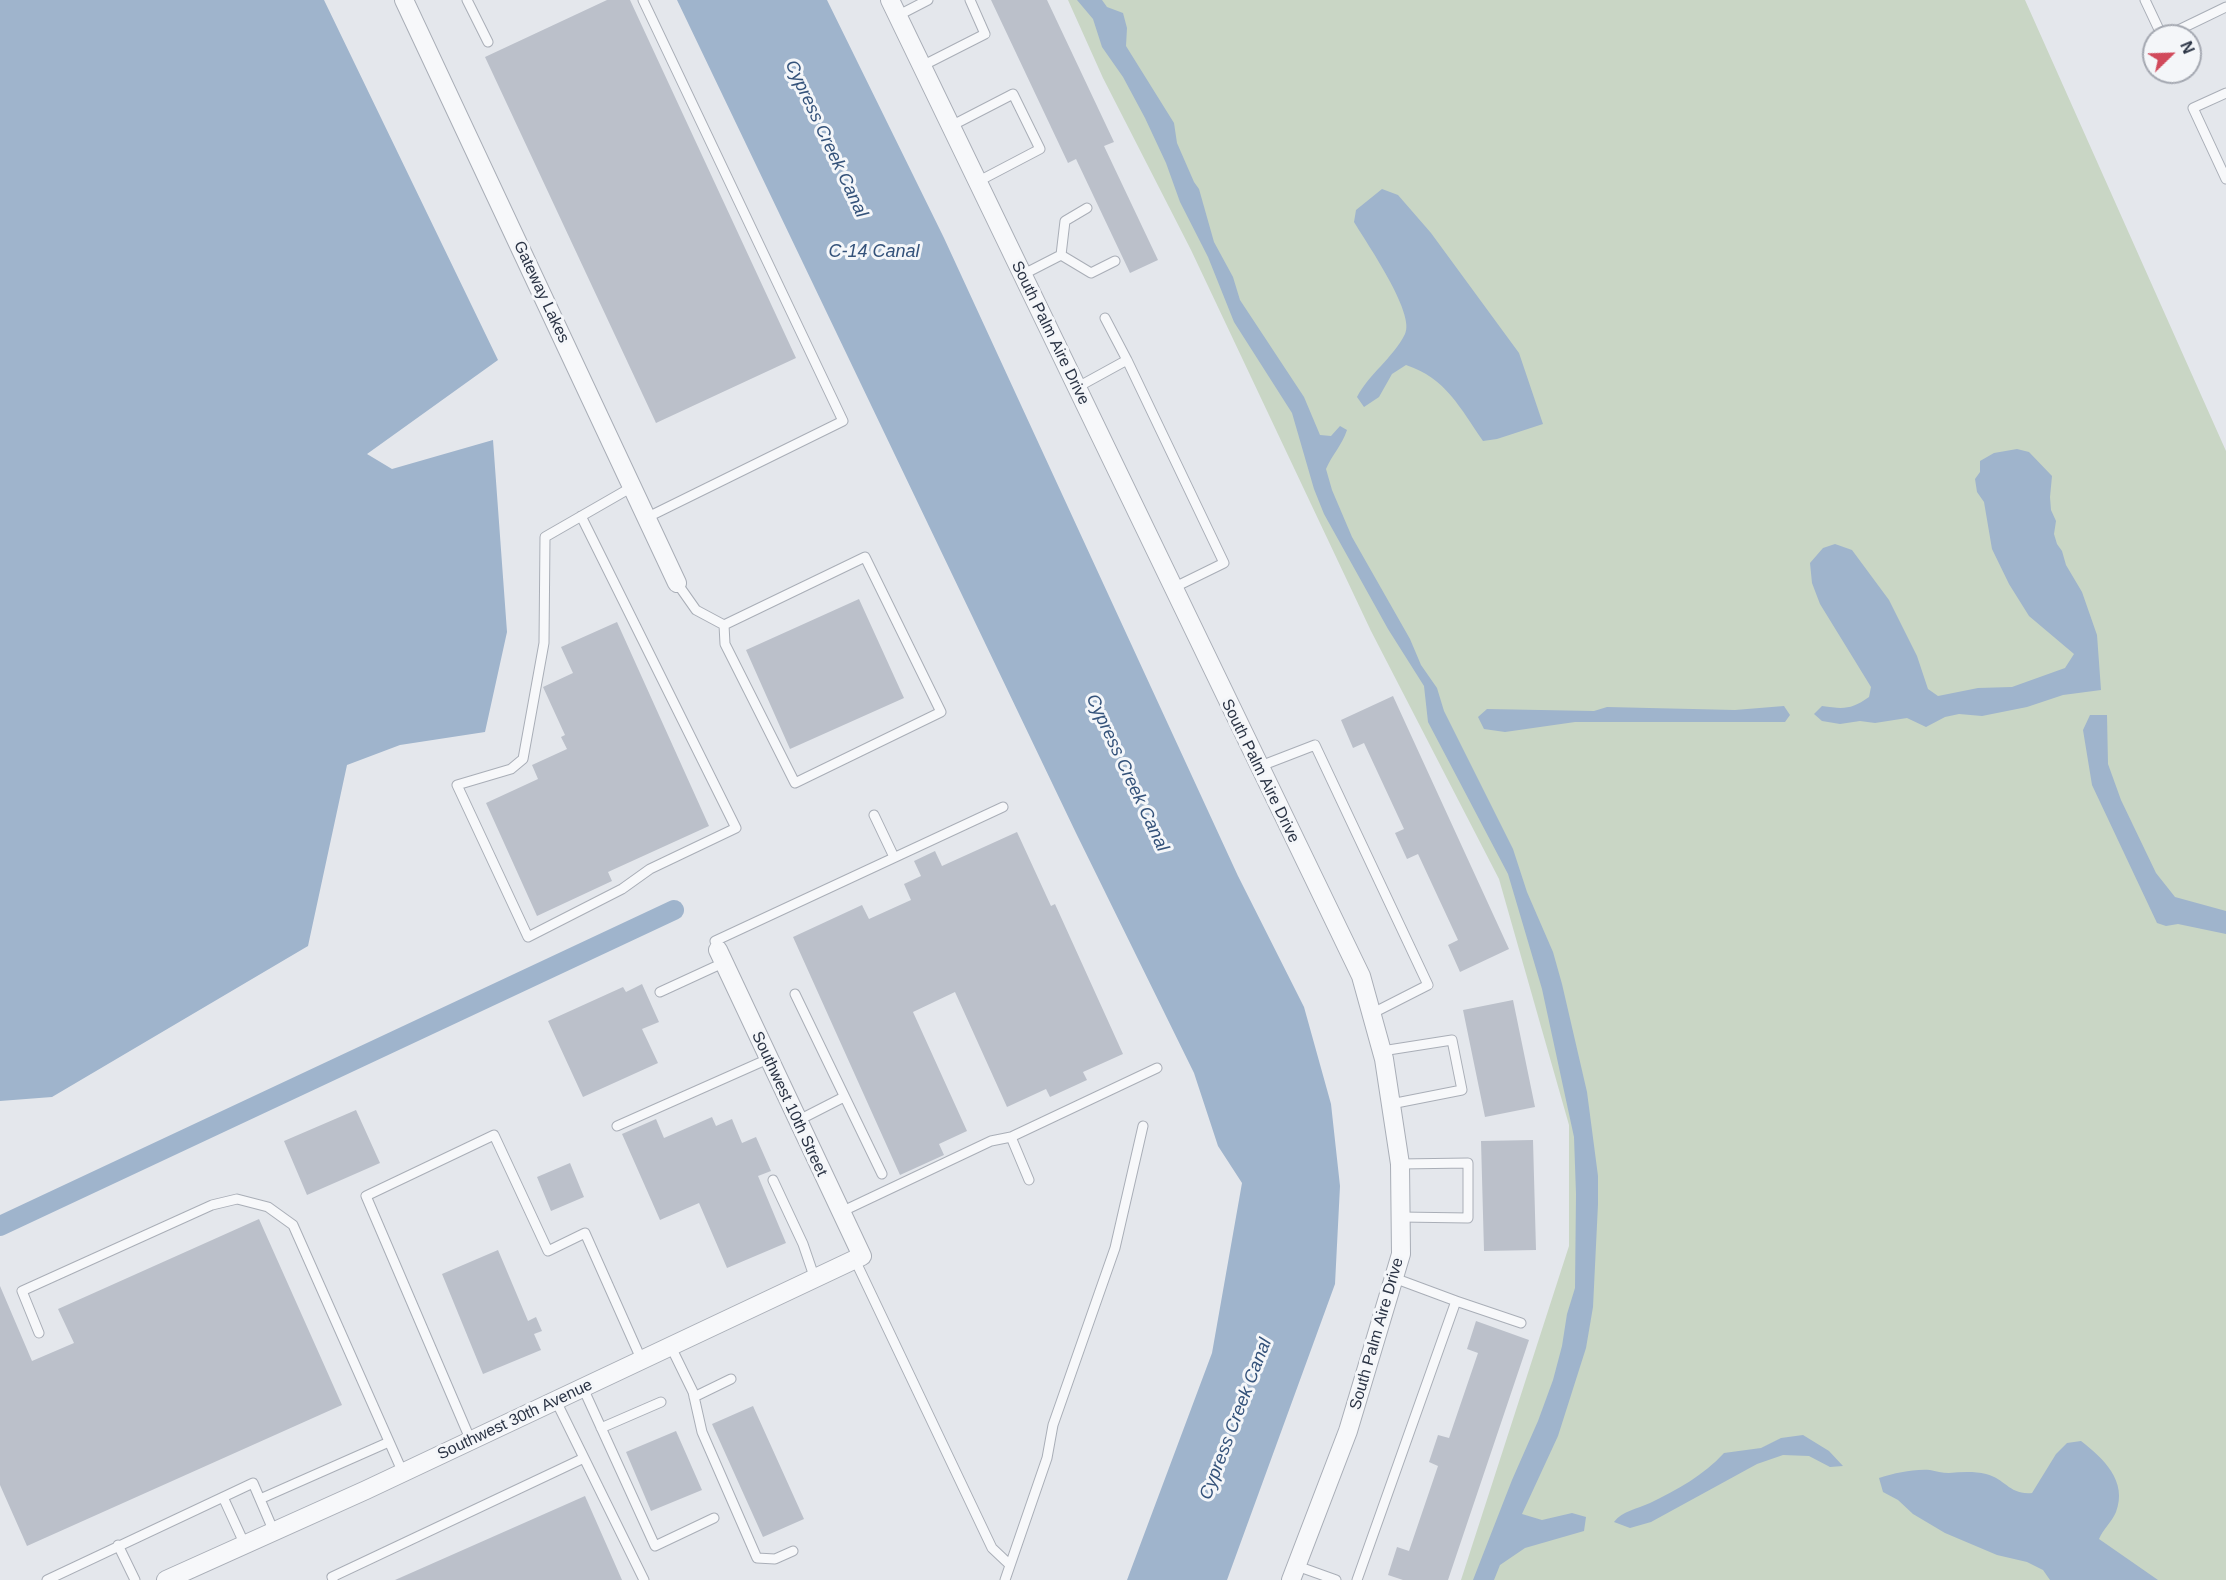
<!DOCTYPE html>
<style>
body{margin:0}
#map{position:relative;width:2226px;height:1580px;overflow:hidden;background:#e4e7ec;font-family:Helvetica,sans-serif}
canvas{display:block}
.north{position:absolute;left:2142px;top:24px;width:60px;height:60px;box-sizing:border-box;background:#f4f6f9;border:2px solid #a4a8b1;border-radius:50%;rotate:67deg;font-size:16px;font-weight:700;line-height:24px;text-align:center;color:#2b3445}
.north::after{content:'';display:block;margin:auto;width:21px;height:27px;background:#d1495b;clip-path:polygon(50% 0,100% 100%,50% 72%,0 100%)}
</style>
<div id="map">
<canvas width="2226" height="1580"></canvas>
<div class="north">N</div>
</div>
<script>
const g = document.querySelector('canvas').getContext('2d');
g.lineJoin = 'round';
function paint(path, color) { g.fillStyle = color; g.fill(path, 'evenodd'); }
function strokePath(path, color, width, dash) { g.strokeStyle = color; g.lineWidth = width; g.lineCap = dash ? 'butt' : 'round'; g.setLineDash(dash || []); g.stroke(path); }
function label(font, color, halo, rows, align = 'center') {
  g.font = font + ' Helvetica,sans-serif'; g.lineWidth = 6; g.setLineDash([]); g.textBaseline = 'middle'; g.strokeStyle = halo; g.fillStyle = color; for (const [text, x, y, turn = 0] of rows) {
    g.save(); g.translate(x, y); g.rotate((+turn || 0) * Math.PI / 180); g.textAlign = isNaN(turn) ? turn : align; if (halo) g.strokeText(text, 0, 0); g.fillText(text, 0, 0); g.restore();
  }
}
paint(new Path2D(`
 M1068 0H2025L2226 451V1580H1461L1569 1246V1125L1499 879 1371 631 1191 250 1103 78Z`), '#c9d6c5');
paint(new Path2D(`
 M0 0H324L498 360 367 454 392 469 493 440 507 632 485 732 400 745 347 765 308 946 52 1097 0 1101Z
 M677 0H827L944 238 1238 876 1304 1007 1331 1104 1340 1186 1335 1284 1227 1580H1127L1212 1353 1242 1183 1218 1146 1194 1073 1076 833Z
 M1077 0H1102L1107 7 1123 13 1127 28 1126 46 1174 123 1177 143 1194 182 1199 189 1214 242 1233 277 1240 300 1304 397 1320 435 1331 436 1340 426 1347 430C1342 445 1332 455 1326 469L1332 490 1352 537 1410 639 1421 665 1437 688 1444 711 1513 849 1527 892 1553 952 1562 984 1587 1092 1598 1176V1204L1593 1307 1586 1348 1558 1436 1522 1514 1542 1520 1572 1513 1586 1517 1584 1531 1525 1548 1500 1565 1494 1580H1473L1512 1480 1538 1421 1553 1380 1562 1346 1567 1314 1575 1288 1576 1194 1574 1137 1542 989 1508 874 1428 722 1424 686 1388 629 1324 514 1314 489 1292 413 1234 322 1208 257 1180 202 1166 163 1145 118 1123 77 1102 47 1093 19Z
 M1382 189 1398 195 1431 233 1519 353 1543 424 1497 439 1483 441C1460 408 1446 378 1406 365L1392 374 1379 397 1364 407 1357 397C1369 374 1393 358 1405 334 1416 314 1366 242 1354 222L1356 210Z
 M2017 449 2029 452 2052 476 2050 497 2051 510 2056 521 2054 534 2057 544 2062 551 2066 565 2082 592 2097 635 2101 690 2063 695 2027 707 1982 716 1959 714 1945 717 1926 727 1907 718 1875 723 1860 721 1840 724 1822 721 1814 714 1822 706C1843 709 1851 710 1869 697L1871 687 1820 604 1812 583 1810 563 1823 548 1835 544 1852 550 1889 600 1917 656 1928 689 1938 696 1978 688 2012 687 2065 668 2074 654 2029 616 2009 584 1992 549 1984 502 1977 492 1975 479 1980 472V461L1994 453Z
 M1784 706 1790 715 1785 722H1575L1505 732 1484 729 1478 717 1487 709 1594 711 1607 707 1735 710Z
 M2090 715H2107L2108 764 2121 800 2156 873 2175 897 2226 911V934L2178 924 2166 926 2157 923 2092 785 2083 730Z
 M1803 1435 1829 1451 1843 1466 1830 1467 1809 1456 1783 1455 1757 1464 1651 1522 1630 1528 1614 1522C1622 1511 1637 1509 1650 1503 1677 1490 1704 1475 1724 1453L1761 1448 1781 1438Z
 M2081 1441C2103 1458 2128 1481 2116 1512 2112 1522 2103 1529 2099 1539L2158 1580H2050L2043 1570 2027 1562 1997 1555 1945 1533 1913 1514 1898 1500 1883 1492 1879 1478C1896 1473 1912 1469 1930 1470 1936 1471 1942 1473 1949 1473 1961 1472 1974 1471 1986 1474 2006 1479 2009 1495 2032 1493L2056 1454 2067 1443Z`), '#9fb4cc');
strokePath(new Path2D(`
 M0 1226 674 910`), '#9fb4cc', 20);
paint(new Path2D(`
 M607 0H630L796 358 656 423 485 57Z
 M991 0H1047L1114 142 1104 146 1158 260 1130 273 1076 159 1068 163Z
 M859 599 904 698 790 749 746 650Z
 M617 622 709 826 608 872 612 881 537 916 486 803 538 779 532 765 567 749 561 737 565 735 543 687 573 673 561 647Z
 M1393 696 1509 949 1460 972 1448 945 1458 940 1418 854 1407 859 1395 833 1404 829 1364 743 1353 748 1341 720Z
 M1017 832 1051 906 1055 904 1123 1054 1083 1072 1087 1080 1050 1097 1046 1089 1007 1107 955 992 913 1012 967 1131 939 1144 944 1155 900 1175 793 937 862 905 869 919 911 900 904 884 921 876 914 861 935 851 942 866Z
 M642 984 659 1022 642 1029 658 1063 583 1097 548 1021 623 987 626 992Z
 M1513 1000 1535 1107 1485 1117 1463 1010Z
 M356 1110 380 1163 307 1195 284 1141Z
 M712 1117 716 1126 732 1119 742 1143 756 1137 771 1171 758 1176 786 1243 727 1268 699 1203 660 1220 622 1134 656 1119 664 1138Z
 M1533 1140 1536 1250 1484 1251 1481 1141Z
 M570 1163 584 1197 551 1211 537 1177Z
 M259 1219 342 1405 27 1546 0 1485V1286L32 1361 74 1343 58 1309Z
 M498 1250 528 1321 536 1317 542 1331 534 1334 541 1350 483 1374 442 1274Z
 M1476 1321 1529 1340 1448 1580H1403L1388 1575 1397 1547 1409 1551 1438 1466 1429 1462 1438 1435 1449 1438 1478 1353 1467 1349Z
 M753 1406 804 1519 763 1537 712 1424Z
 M676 1431 702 1490 651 1511 626 1452Z
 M585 1496 622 1580H395Z`), '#bbc0ca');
const service = new Path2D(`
 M467 0 488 42
 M643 0 843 421 646 518
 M2145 0 2162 36
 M897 16 928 0
 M2166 36 2226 7
 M922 66 985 34 970 0
 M2226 93 2193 108 2226 179
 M951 126 1013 94 1040 149 977 182
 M1061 255 1091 273 1115 261
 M1022 275 1061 255 1065 221 1087 208
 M1105 318 1127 360
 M1076 388 1127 360 1224 563 1173 588
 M581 516 736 828 650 869 622 889 528 937 457 785 511 769 523 759 544 643 545 537 632 487
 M677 583 696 610 724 625 865 557 941 712 795 783 725 644 724 625
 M1258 767 1315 745 1428 985 1371 1014
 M874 815 894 857
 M715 941 1003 807
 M660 992 723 963
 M795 994 882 1174
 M1382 1051 1452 1040 1462 1090 1391 1104
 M797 1121 844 1097
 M617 1126 768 1059
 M1400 1164 1468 1163V1218L1401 1217
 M773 1180 803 1244 815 1279
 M1029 1180 1011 1137 1157 1068
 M841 1212 991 1141 1011 1137
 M855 1260 992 1548 1010 1565
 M1456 1301 1521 1323
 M39 1333 22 1291 212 1205 237 1199 268 1207 293 1225 403 1473
 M671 1347 693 1392 702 1432 757 1558 775 1559 793 1551
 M583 1388 655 1546 714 1518
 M694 1397 731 1379
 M556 1401 644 1580
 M601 1428 661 1402
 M471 1441 366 1196 494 1135 548 1251 585 1233 642 1361
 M223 1497 245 1545
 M260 1499 389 1442
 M118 1545 135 1580
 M1297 1566 1336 1580
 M47 1580 253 1483 274 1532
 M333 1580 332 1577 584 1458
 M1005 1580 1047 1458 1053 1425 1115 1248 1143 1126
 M1357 1580 1456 1301 1394 1278`);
const minor = new Path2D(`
 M404 0 677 583
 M890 0 1361 976 1384 1059 1400 1164 1401 1254 1348 1431 1291 1580
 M166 1580 366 1490 862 1256 718 950`);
strokePath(service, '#a9aeb7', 11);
strokePath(minor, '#a9aeb7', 20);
strokePath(service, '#f7f8fa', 9);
strokePath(minor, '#f7f8fa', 18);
label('16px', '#2b3445', '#f4f6f9', [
 ["Gateway Lakes",541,292,65],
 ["South Palm Aire Drive",1050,333,64],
 ["South Palm Aire Drive",1260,771,64],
 ["Southwest 10th Street",789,1104,65],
 ["South Palm Aire Drive",1377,1334,-74],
 ["Southwest 30th Avenue",515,1420,-25]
]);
label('italic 18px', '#34527a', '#f4f6f9', [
 ["Cypress Creek Canal",826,139,65],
 ["C-14 Canal",874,252],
 ["Cypress Creek Canal",1127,773,65],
 ["Cypress Creek Canal",1236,1419,-69]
]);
</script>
